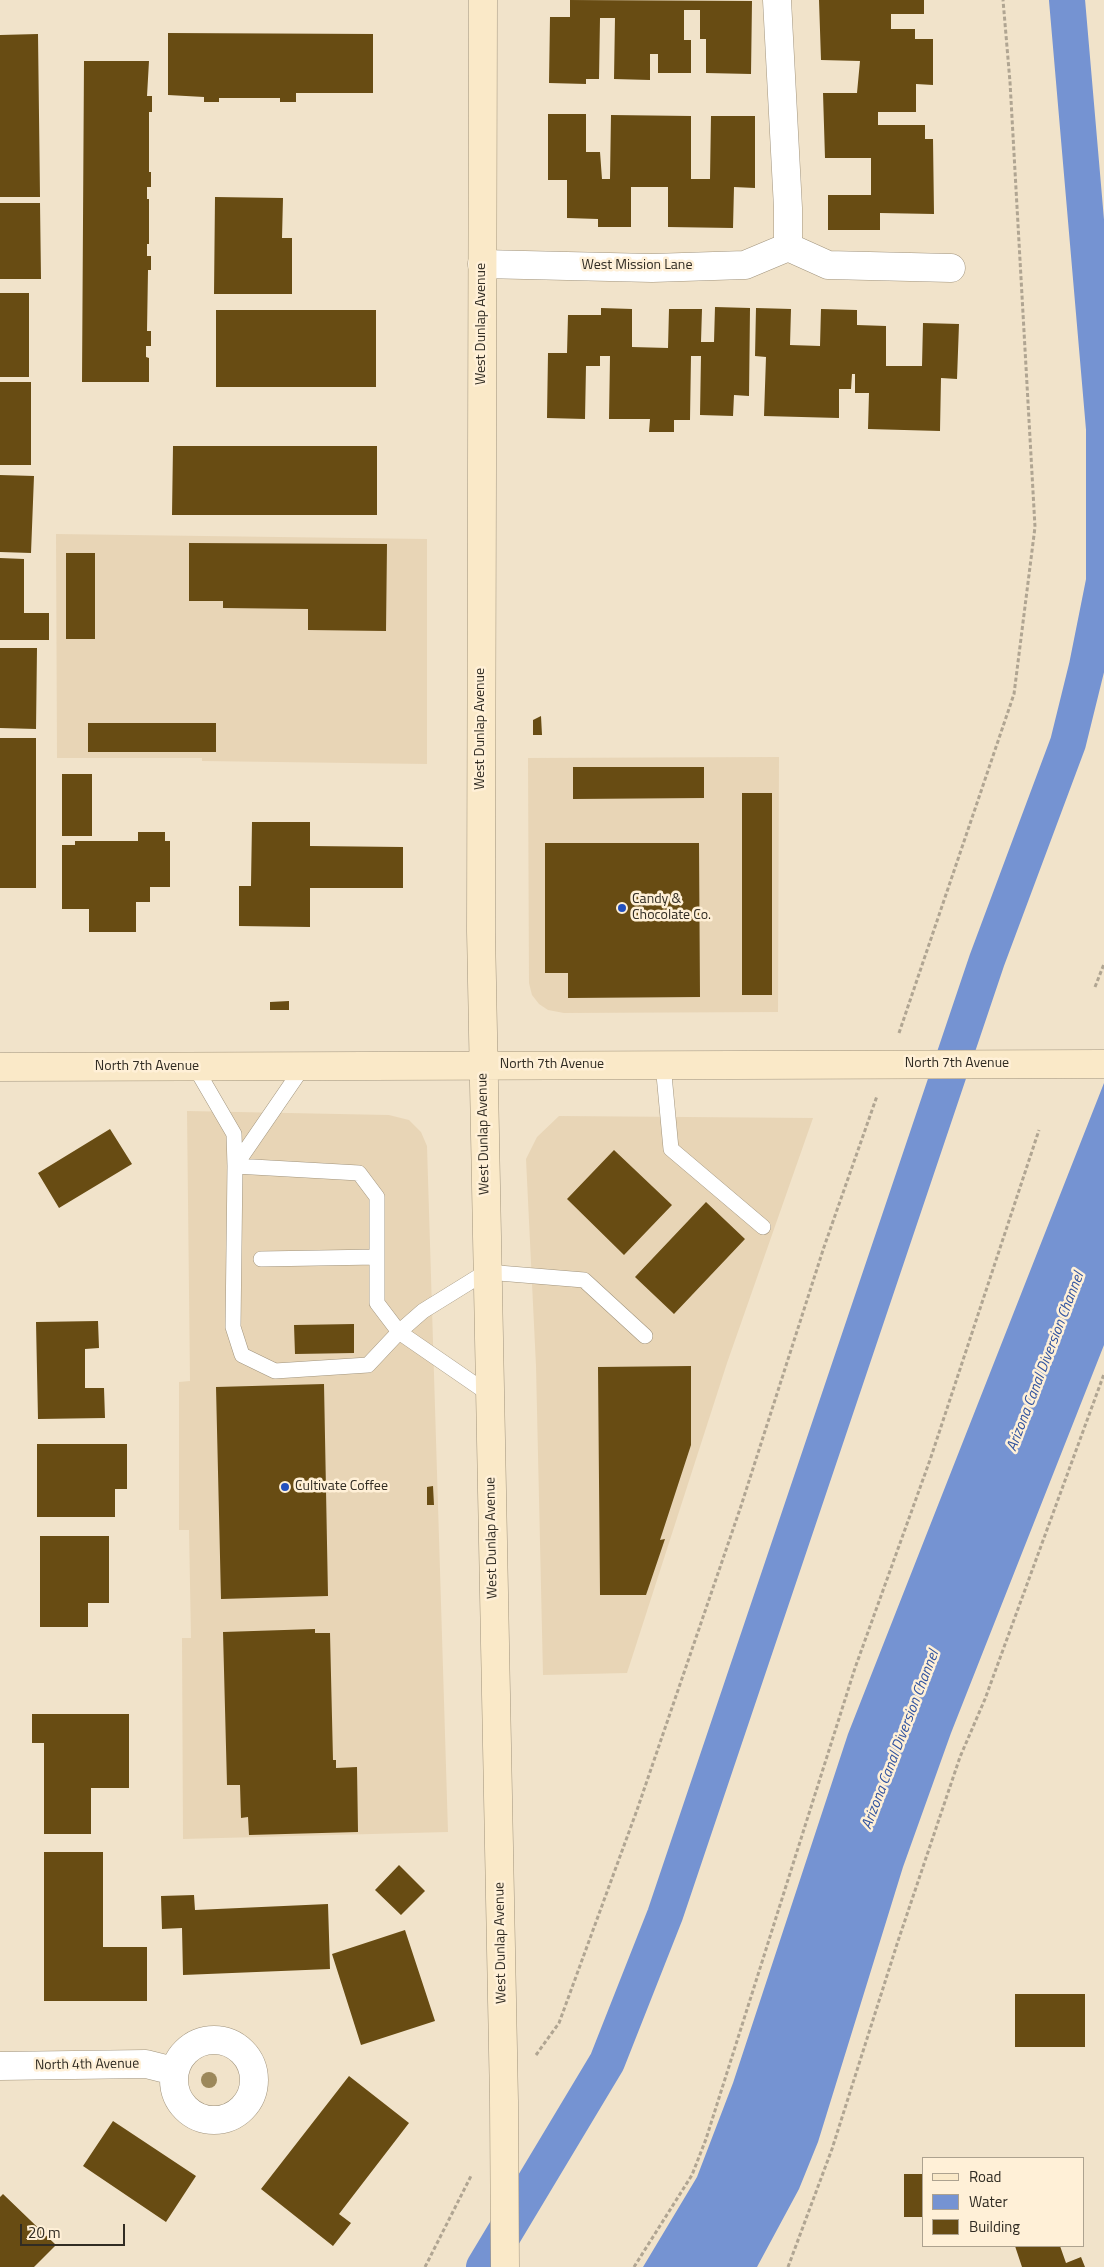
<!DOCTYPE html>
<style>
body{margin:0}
#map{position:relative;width:1104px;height:2267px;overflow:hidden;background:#f1e3ca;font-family:"Titillium Web",sans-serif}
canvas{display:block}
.legend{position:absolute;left:922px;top:2157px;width:162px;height:90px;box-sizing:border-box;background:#fff0d7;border:1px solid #ada28f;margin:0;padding:6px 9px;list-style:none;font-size:15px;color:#312c23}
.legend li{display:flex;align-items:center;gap:10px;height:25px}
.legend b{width:25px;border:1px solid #ada28f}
.scale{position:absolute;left:20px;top:2224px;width:105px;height:22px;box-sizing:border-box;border:2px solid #312c23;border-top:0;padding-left:6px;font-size:15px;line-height:18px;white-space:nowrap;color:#312c23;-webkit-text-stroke:4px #fff0d7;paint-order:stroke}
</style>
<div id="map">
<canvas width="1104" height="2267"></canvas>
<ul class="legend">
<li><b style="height:6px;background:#fae9c8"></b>Road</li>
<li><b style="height:14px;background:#7593d2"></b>Water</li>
<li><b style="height:14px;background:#684c13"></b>Building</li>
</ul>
<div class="scale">20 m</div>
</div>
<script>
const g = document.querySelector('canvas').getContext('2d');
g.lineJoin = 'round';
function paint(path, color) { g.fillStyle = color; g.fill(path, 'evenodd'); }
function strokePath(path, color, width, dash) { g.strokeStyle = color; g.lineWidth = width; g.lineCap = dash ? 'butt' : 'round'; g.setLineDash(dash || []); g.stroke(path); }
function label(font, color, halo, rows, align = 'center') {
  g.font = font + ' "Titillium Web",sans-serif'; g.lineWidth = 5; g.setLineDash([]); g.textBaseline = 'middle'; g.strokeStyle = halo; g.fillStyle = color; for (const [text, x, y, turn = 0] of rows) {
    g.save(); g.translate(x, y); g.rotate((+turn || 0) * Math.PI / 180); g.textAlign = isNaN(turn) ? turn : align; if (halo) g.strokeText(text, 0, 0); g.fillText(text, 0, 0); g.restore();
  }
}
paint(new Path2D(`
 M56 534 427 539V764L202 761V758H57Z
 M779 757 778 1012 564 1013 548 1010 539 1004 532 995 529 983 528 758Z
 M187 1111 389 1115 409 1120 421 1132 427 1146 448 1832 183 1839 182 1638H191L189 1530H179V1382L190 1381Z
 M559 1116 813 1118 727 1363 627 1673 543 1675 536 1366 526 1159 537 1137Z`), '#e8d5b6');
paint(new Path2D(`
 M1104 1083V1345L951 1733 903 1867 818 2142 799 2189 757 2267H643L697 2177 733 2083 848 1734Z`), '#7593d2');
strokePath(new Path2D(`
 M484 2267 607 2062 665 1915 987 960 1068 743 1087 666 1104 581V429L1067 0`), '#7593d2', 36);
paint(new Path2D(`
 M570 0 752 1 751 74 706 73V39H700V10H684V40H691V73H658V54H650V80L614 79 615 18H600L599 79H586V84L549 83 550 17H570Z
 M819 0H924V14H891V29H915V39H933V85L916 84V112H878V125H925V139H933L934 214 880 213V230H828V195H871V158H825L823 93H857L860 61 821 60Z
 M168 33 373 34V93H296V102H280V98H219V102H204V97L168 95Z
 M38 34 40 197H0V35Z
 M84 61H149L147 96H152V112H149V172H151V187H147V199H149V244H147V256H151V270H148L147 331H151V346H146V357L149 358V382H82Z
 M548 114H586V152H600L602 179H610L611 115 691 116V179H710L711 116H755V188L734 187 733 228 668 227V187H631V227H598V219L567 218V180H548Z
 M215 197 283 198 282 238H292V294H214Z
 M0 203H40L41 279H0Z
 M0 293H29V377H0Z
 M715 307 750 308 749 396 734 395 733 416 700 415 701 356H691L690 420H674V432H649L650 419H609L610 356H600V366H586L585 419 547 418 548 353H567L568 315H601V308L632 309V347L668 348 669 309H702L701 342H714Z
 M756 308 791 309 790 345 820 346 821 309 857 310V325L886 326V366H922L923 323 959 324 957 379 941 378 940 431 868 429 869 393H855V374H852L851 389H839V418L764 416 766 357 755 356Z
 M216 310H376V387H216Z
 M0 382H31V465H0Z
 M173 446H377V515H172Z
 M0 475 34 476 31 553 0 552Z
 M189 543 387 544 386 631 308 630V609L223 608V601H189Z
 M66 553H95V639H66Z
 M0 558 24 559V613H49V640H0Z
 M0 648H37L36 729 0 728Z
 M541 716 542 735H533V720Z
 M88 723H216V752H88Z
 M0 738H36V888H0Z
 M573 767H704V798L573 799Z
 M62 774H92V836H62Z
 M742 793H772V995H742Z
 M252 822H310V846L403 847V888H310V927L239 926V886H251Z
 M138 832H165V841H170V887H150V902H136V932H89V909H62V845H75V841H138Z
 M545 843H699L700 997 568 998V973H545Z
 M289 1001V1010H270V1002Z
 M110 1129 132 1164 59 1208 38 1173Z
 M614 1150 672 1205 624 1255 567 1199Z
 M706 1202 745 1239 674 1314 635 1277Z
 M98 1321 99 1348 85 1349V1388H104L105 1418 38 1419 36 1322Z
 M354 1324V1353L295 1354 294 1325Z
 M691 1366V1445L660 1540 665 1539 646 1595H600L598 1367Z
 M324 1384 328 1596 221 1599 216 1387Z
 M37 1444H127V1489H115V1517H37Z
 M433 1486 434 1505H427V1487Z
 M40 1536H109V1603H88V1627H40Z
 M315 1629V1633H330L333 1760H336V1768L357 1767 358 1832 249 1835 248 1817 241 1818 240 1785H227L223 1632Z
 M32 1714H129V1788H91V1834H44V1743H32Z
 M44 1852H103V1947H147V2001H44Z
 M399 1865 425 1891 401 1915 375 1890Z
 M194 1895 195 1910 328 1904 330 1969 183 1975 182 1928 162 1929 161 1896Z
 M405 1930 435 2021 361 2045 332 1954Z
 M1015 1994H1085V2047H1015Z
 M349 2076 409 2123 339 2214 351 2223 333 2246 261 2189Z
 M113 2121 196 2176 166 2222 83 2166Z
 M904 2174H923V2217H904Z
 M3 2194 56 2245 34 2267H0V2197Z
 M1015 2246H1060L1066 2263 1081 2257 1085 2267H1022Z`), '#684c13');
const lane = new Path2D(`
 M663 1064 671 1149 763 1227
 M195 1067 234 1134 235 1166 233 1327 242 1355 275 1371 368 1365 399 1332 489 1394
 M235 1166 359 1173 377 1197V1303L399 1332 423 1311 486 1272 584 1280 645 1336
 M235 1166 303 1067
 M261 1259 377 1257`);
const street = new Path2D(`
 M777 0 788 208V247
 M482 264 652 268 745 265 788 247 828 265 951 268
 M174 2080a40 40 0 1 1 80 0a40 40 0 1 1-80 0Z
 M0 2066 146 2064 174 2071`);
const secondary = new Path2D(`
 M483 0 481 931 504 2101 505 2267
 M0 1067 1104 1064`);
strokePath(lane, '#a1947d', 16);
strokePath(street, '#a1947d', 29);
strokePath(secondary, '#a1947d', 29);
strokePath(new Path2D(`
 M1095 987 1104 964
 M899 1033 1014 694 1035 527 1010 82 1003 0
 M536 2055 559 2023 637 1810 741 1506 824 1247 877 1096
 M425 2267 471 2176
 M634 2267 692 2175 706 2139 855 1668 930 1460 1039 1130
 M788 2267 832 2149 898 1941 960 1757 985 1699 1104 1374`), '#b0a592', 3, [4, 2.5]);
strokePath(lane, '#fff', 15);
strokePath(street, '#fff', 28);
strokePath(secondary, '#fae9c8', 28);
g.fillStyle = '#9c885b';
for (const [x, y] of [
 [209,2080]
]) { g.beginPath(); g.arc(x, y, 8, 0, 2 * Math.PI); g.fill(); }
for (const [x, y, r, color] of [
 [622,908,5,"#2350be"],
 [285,1487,5,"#2350be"]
]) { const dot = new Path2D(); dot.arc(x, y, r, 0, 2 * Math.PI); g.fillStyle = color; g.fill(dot); strokePath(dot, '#fff0d7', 2); }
label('14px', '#312c23', '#fff0d7', [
 ["West Mission Lane",637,266],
 ["West Dunlap Avenue",482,324,-90],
 ["West Dunlap Avenue",481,729,-90],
 ["North 7th Avenue",957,1064],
 ["North 7th Avenue",552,1065],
 ["North 7th Avenue",147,1067],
 ["West Dunlap Avenue",484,1134,-91],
 ["West Dunlap Avenue",492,1538,-91],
 ["West Dunlap Avenue",501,1943,-91],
 ["North 4th Avenue",87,2065,-1]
]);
label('14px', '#312c23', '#fff0d7', [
 ["Candy &",632,900],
 ["Chocolate Co.",632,916],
 ["Cultivate Coffee",295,1487]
], 'left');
label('italic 15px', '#31539f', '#fff0d7', [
 ["Arizona Canal Diversion Channel",1046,1362,-69],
 ["Arizona Canal Diversion Channel",901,1740,-69]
]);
</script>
